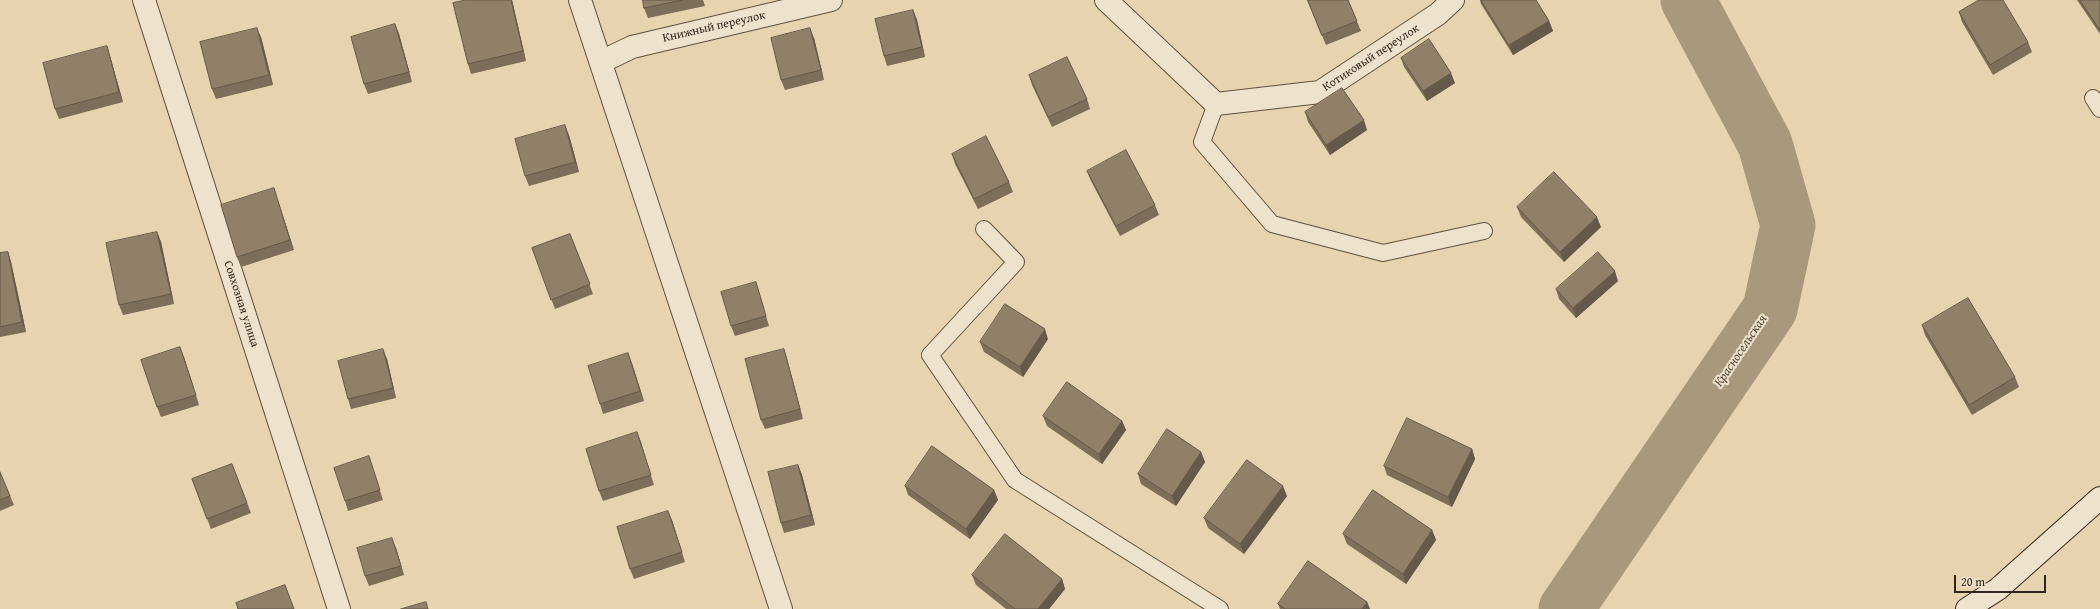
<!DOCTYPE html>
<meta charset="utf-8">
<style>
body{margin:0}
#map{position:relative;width:2100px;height:609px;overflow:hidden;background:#e7d3b0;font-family:"Gentium Book Plus",serif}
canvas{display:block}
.scale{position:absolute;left:1954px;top:575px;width:92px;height:18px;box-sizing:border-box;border:2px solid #332419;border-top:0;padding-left:5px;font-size:12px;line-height:14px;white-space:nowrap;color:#332419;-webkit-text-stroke:3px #efe2cc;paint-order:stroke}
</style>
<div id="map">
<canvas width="2100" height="609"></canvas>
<div class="scale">20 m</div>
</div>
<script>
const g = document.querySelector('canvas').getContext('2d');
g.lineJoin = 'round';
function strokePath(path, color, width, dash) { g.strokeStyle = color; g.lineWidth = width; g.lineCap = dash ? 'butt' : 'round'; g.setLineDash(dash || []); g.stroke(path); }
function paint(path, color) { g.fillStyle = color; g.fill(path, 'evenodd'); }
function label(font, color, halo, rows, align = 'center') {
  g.font = font + ' "Gentium Book Plus",serif'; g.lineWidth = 4; g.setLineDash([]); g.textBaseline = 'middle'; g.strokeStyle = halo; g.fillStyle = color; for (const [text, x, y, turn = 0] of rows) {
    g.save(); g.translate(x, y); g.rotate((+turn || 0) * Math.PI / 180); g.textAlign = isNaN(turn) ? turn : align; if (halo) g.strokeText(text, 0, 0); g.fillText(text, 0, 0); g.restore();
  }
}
strokePath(new Path2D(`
 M1566 609 1770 309 1788 225 1765 144 1688 0`), '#aa987d', 55);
const lane = new Path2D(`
 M2093 98 2100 109
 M1216 104 1202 142 1272 224 1383 253 1484 231
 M984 229 1016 262 930 355 1015 480 1220 609`);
const street = new Path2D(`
 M144 0 339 609
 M580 0 781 609
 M1106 0 1216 104 1320 92 1438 14 1453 0
 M601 62 632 47 831 0`);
const secondary = new Path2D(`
 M1967 609 1998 589 2100 498`);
strokePath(lane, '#60503f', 18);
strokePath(street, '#60503f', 24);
strokePath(secondary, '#332419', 24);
strokePath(lane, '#efe2cc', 16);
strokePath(street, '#efe2cc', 22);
strokePath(secondary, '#efe2cc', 22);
paint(new Path2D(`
 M512 0 526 61 471 74 468 64Z
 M643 0H703L705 6 648 18 644 8Z
 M1307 0H1348L1361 31 1326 45Z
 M1480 0H1536L1549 21 1553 31 1513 55 1481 4Z
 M2077 0H2100V34Z
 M913 10 917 20 925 57 887 66 884 56Z
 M1959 12 2028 42 2032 52 1993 75 1962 22Z
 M395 24 399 34 412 82 368 94 364 84Z
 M261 37 273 85 216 99 212 89Z
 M814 38 824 80 785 90 781 80Z
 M107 46 110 56 123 102 59 119 55 109Z
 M1401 58 1455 83 1427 101 1404 67Z
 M1029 75 1087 99 1090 109 1052 127 1032 85Z
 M1305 112 1367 130 1330 155 1308 122Z
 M569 135 579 172 529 186 525 176Z
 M952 154 1009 182 1013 192 978 209 955 164Z
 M1087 171 1155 205 1159 215 1120 236 1091 181Z
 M274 188 294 250 241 267 237 257Z
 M1517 207 1601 227 1564 262 1521 217Z
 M157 232 161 242 174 304 123 315 119 305Z
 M570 234 593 294 555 309 532 248Z
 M8 252 11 262 26 332 0 337V253Z
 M1618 281 1576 318 1559 299 1556 289Z
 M756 282 759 292 769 326 735 336 731 326Z
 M1922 325 2015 377 2019 387 1972 415 1925 335Z
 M1048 339 1023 377 984 352 980 342Z
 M784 349 787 359 803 419 765 429 761 420Z
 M628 353 644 401 603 414 600 404Z
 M184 357 199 405 161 417 157 407Z
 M387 359 396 398 351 409 348 399Z
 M1043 416 1122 421 1126 430 1102 464 1047 426Z
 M637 432 654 485 603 501 599 491Z
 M1472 449 1475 459 1452 507 1387 475 1384 466Z
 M1201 452 1205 462 1176 506 1141 484 1138 474Z
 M369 456 383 500 348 511 345 501Z
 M232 464 251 513 211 529 192 479Z
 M798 465 802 475 815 525 784 533 781 523Z
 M0 472 14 505 0 511Z
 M905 486 994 490 998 500 970 539 908 495Z
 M1287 496 1244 554 1208 528 1204 518Z
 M672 520 685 562 634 579 630 569Z
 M1432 530 1436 540 1406 584 1347 544 1343 534Z
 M396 548 404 575 369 586 365 576Z
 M972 575 1062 579 1065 589 1049 609H1006L976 585Z
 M1367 602 1370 609H1280L1278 604Z`), '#7d6d59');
paint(new Path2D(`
 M511 0H512L526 61 523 51Z
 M913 10 917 20 925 57 922 47Z
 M1549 21 1553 31 1513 55 1509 45Z
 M395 24 399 34 412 82 409 72Z
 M257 28 261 37 273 85 269 75Z
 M810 28 814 38 824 80 821 70Z
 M107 46 110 56 123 102 119 92Z
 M1451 73 1455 83 1427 101 1423 91Z
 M1364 120 1367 130 1330 155 1326 145Z
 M565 125 569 135 579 172 575 162Z
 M274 188 277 198 294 250 290 240Z
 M1597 217 1601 227 1564 262 1560 252Z
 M157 232 161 242 174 304 171 294Z
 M8 252 11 262 26 332 22 322Z
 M1615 271 1618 281 1576 318 1573 308Z
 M1045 329 1048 339 1023 377 1020 367Z
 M180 347 184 357 199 405 196 395Z
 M383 349 387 359 396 398 393 388Z
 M784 349 787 359 803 419 800 409Z
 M628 353 632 363 644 401 640 391Z
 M1122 421 1126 430 1102 464 1099 454Z
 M637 432 641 442 654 485 651 475Z
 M1472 449 1475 459 1452 507 1448 497Z
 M1201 452 1205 462 1176 506 1172 496Z
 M798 465 802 475 815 525 811 515Z
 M1283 486 1287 496 1244 554 1240 544Z
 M994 490 998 500 970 539 966 529Z
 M668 511 672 520 685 562 682 552Z
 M1432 530 1436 540 1406 584 1403 574Z
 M392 538 396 548 404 575 401 566Z
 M1062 579 1065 589 1049 609H1038Z
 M1367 602 1370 609H1362Z`), '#665949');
const building = new Path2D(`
 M466 0H511L523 51 468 64 453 3Z
 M643 0H683L644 8Z
 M1308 0H1348L1357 21 1322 35Z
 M1481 0H1536L1549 21 1509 45Z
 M1979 0H2003L2028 42 1990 65 1959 12Z
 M2080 0H2100V30Z
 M913 10 922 47 884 56 875 19Z
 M395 24 409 72 364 84 351 37Z
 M257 28 269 75 212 89 200 42Z
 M810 28 821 70 781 80 771 38Z
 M1429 39 1451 73 1423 91 1401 58Z
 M107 46 119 92 55 109 43 63Z
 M1067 57 1087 99 1048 117 1029 75Z
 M1342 88 1364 120 1326 145 1305 112Z
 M565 125 575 162 525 176 515 139Z
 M986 136 1009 182 974 199 952 154Z
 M1126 150 1155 205 1116 226 1087 171Z
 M1554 172 1597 217 1560 252 1517 207Z
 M274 188 290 240 237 257 221 205Z
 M157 232 171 294 119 305 106 243Z
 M570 234 590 284 551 300 532 248Z
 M8 252 22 322 0 327V253Z
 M1598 252 1615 271 1573 308 1556 289Z
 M756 282 766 316 731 326 721 292Z
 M1968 298 2015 377 1969 405 1922 325Z
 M1005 304 1045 329 1020 367 980 342Z
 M180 347 196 395 157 407 141 360Z
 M383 349 393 388 348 399 338 361Z
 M784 349 800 409 761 420 745 359Z
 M628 353 640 391 600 404 588 366Z
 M1067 382 1122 421 1099 454 1043 416Z
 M1407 418 1472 449 1448 497 1384 466Z
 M1167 429 1201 452 1172 496 1138 474Z
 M637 432 651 475 599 491 586 449Z
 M932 446 994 490 966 529 905 486Z
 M369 456 380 490 345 501 334 468Z
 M1247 460 1283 486 1240 544 1204 518Z
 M232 464 247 503 207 519 192 479Z
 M798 465 811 515 781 523 768 472Z
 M0 472 10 496 0 500Z
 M1373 490 1432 530 1403 574 1343 534Z
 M668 511 682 552 630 569 617 527Z
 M1005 534 1062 579 1038 609H1015L972 575Z
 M392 538 401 566 365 576 357 548Z
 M1308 561 1367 602 1362 609H1285L1278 604Z
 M285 585 294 609H238L236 603Z
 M426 602 428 609H401Z`);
paint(building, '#917f68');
strokePath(building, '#665949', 1);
label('12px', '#332419', '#efe2cc', [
 ["Книжный переулок",714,27,-13],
 ["Котиковый переулок",1371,58,-33],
 ["Совхозная улица",241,304,72]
]);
label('italic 13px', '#574737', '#efe2cc', [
 ["Красносельская",1741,351,-56]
]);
</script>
